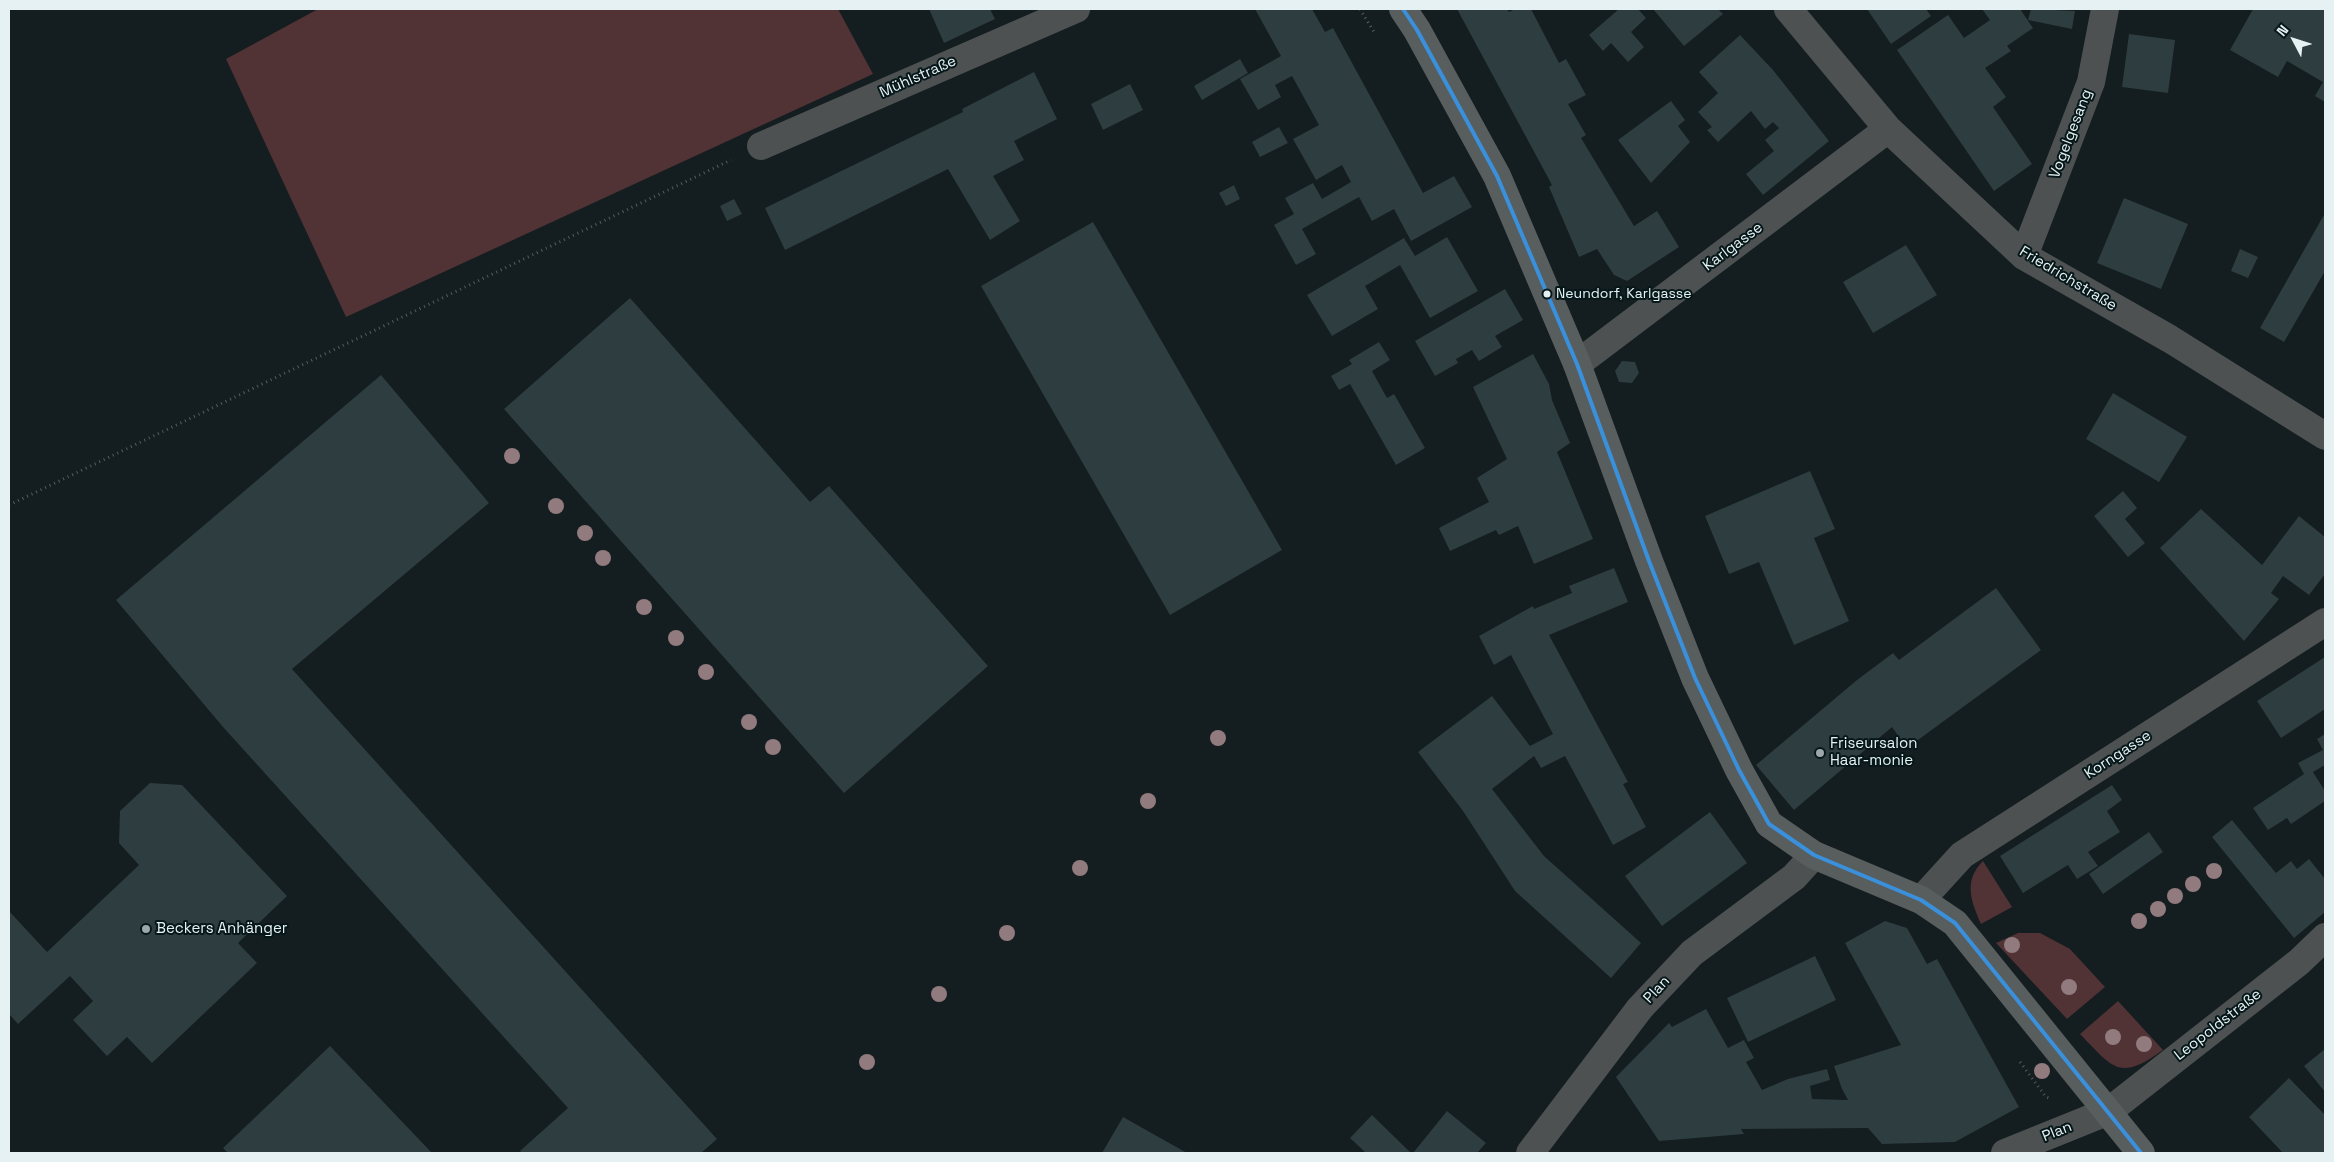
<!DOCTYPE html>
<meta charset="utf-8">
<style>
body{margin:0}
#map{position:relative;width:2334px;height:1162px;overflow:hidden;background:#141d1f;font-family:"Space Grotesk",sans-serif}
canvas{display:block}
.frame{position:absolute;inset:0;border:10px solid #e6f1f3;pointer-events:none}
.north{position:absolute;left:2269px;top:15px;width:50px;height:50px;-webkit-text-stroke:4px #06171a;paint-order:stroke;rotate:310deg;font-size:14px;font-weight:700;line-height:20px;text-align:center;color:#e6f1f3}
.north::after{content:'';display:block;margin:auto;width:18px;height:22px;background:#e6f1f3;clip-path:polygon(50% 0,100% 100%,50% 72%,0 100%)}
</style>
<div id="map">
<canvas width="2334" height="1162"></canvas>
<div class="frame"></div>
<div class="north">N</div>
</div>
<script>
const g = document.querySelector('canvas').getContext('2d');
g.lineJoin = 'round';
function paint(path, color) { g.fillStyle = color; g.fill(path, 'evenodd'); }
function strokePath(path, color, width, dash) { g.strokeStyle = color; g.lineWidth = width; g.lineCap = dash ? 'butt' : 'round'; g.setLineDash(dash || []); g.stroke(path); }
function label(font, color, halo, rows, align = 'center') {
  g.font = font + ' "Space Grotesk",sans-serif'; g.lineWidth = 4; g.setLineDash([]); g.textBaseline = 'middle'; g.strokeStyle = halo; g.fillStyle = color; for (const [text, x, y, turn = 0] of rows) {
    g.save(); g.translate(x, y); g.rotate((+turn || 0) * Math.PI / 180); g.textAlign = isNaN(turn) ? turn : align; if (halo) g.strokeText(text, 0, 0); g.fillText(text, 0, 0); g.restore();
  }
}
paint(new Path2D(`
 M318 9H838L873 74 346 317 226 59Z
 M1983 861 2012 907 1981 924C1971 901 1963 881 1983 861Z
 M2018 933H2040L2070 949 2105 987 2067 1019 1996 943Z
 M2118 1001 2163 1050C2119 1082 2113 1068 2080 1034Z`), '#513235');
paint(new Path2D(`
 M929 9H990L995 19 944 43Z
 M1255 9H1312L1325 32 1333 28 1423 193 1454 176 1472 207 1411 241 1394 209 1372 221 1359 197 1302 229 1316 254 1296 265 1274 225 1294 214 1285 198 1313 183 1322 199 1351 182 1342 165 1316 180 1293 139 1319 125 1292 76 1275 85 1281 97 1258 110 1240 79 1281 56Z
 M1457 9H1507L1509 12 1515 9H1531L1559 63 1566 59 1586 95 1568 104 1586 135 1581 138 1634 226 1657 211 1679 247 1627 281 1614 275 1597 249 1579 257 1549 187 1552 185Z
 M1619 9H1638L1646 18 1631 32 1644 47 1628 62 1611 43 1603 51 1589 35Z
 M1653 9H1718L1723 14 1684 46Z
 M1867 9H1926L1931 16 1891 44Z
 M1982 9H2020L2033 28 2007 46 2011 51 1985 68 2006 97 1993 107 2032 164 1994 191 1897 50 1948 15 1964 38 1990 20Z
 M2031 9 2075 11 2072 29 2028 20Z
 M2253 9H2325V102L2315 96 2323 82 2287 61 2278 77 2230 50Z
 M2129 34 2175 40 2168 93 2122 87Z
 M1740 35 1773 70 1829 141 1763 195 1746 174 1774 151 1765 140 1779 128 1773 122 1765 129 1751 111 1718 142 1707 130 1712 127 1698 112 1718 93 1699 72Z
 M1240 59 1248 73 1202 100 1194 86Z
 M1034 72 1057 119 1014 141 1024 160 993 176 1020 221 990 240 948 169 785 250 765 208 963 112 962 109Z
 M1130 84 1143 110 1103 130 1091 104Z
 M1671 101 1685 120 1678 126 1690 142 1651 183 1618 140Z
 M1279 127 1288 143 1260 157 1252 142Z
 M1234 185 1240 199 1226 206 1219 193Z
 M2124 198 2188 224 2161 289 2097 263Z
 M734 199 742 214 727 221 720 206Z
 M2325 213V271L2284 342 2260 328Z
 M1093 222 1282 550 1170 615 981 286Z
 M1447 237 1478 291 1430 318 1400 265 1365 286 1378 309 1332 336 1307 295 1404 238 1415 256Z
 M1906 245 1937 295 1873 333 1843 282Z
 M2240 249 2258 257 2248 278 2231 271Z
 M1505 289 1523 320 1495 336 1502 347 1479 361 1472 350 1456 359 1458 363 1435 376 1415 341Z
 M630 298 810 502 829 486 988 666 844 793 504 409Z
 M1379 342 1390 360 1372 371 1387 398 1394 394 1425 448 1396 465 1350 384 1339 390 1331 376 1352 364 1349 360Z
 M1533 354 1549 384 1552 400 1570 443 1557 452 1593 539 1534 564 1518 526 1499 535 1496 530 1450 551 1439 528 1489 502 1477 478 1507 459 1473 387Z
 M1622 361 1635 362 1639 373 1632 383 1619 382 1615 371Z
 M381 375 489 503 292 669 717 1139 701 1153H522L520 1151 568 1108 223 727 116 600Z
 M2113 393 2187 437 2159 482 2086 439Z
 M1810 471 1835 529 1814 538 1849 621 1794 645 1759 562 1729 574 1705 516Z
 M2123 491 2137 508 2125 519 2145 543 2128 557 2094 516Z
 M2201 509 2262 565 2299 516 2325 537V574L2309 595 2283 576 2271 593 2279 599 2244 641 2160 548Z
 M1614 568 1628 602 1549 635 1628 782 1623 784 1646 827 1613 845 1565 756 1541 768 1534 756 1492 789 1544 856 1641 943 1611 978 1515 891 1463 811 1418 752 1492 696 1530 746 1553 734 1511 655 1494 665 1479 636 1533 606 1534 609 1572 593 1569 586Z
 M1996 588 2041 650 1907 748 1892 727 1794 810 1756 765 1857 680 1893 653 1899 660Z
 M2325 657V709L2281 738 2257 701Z
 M2325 734V765L2313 772 2325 791V801L2291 824 2287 818 2268 830 2253 808 2304 774 2298 763 2323 750 2317 739Z
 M150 783 182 785 287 896 238 943 257 963 152 1063 127 1037 107 1056 73 1020 93 1001 70 976 18 1024 9 1014V911L47 952 139 865 119 843 120 811Z
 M2112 785 2122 800 2107 811 2120 832 2088 852 2098 866 2077 879 2068 865 2023 893 2000 856Z
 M1710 812 1747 863 1662 926 1625 876Z
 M2232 820 2276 873 2291 861 2297 869 2309 859 2325 879V912L2294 938 2212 837Z
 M2149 832 2163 852 2103 894 2089 874Z
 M1885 921 1907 928 1927 964 1937 959 2019 1107 1955 1142 1882 1144 1868 1128 1741 1129 1744 1134 1659 1141 1616 1077 1669 1023 1672 1027 1706 1009 1728 1048 1744 1040 1754 1058 1746 1062 1762 1090 1788 1079 1827 1069 1830 1080 1810 1086 1812 1099 1848 1100 1842 1089 1834 1066 1901 1045 1845 943Z
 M1815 956 1836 1000 1748 1042 1727 998Z
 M330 1046 432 1153H228L223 1148Z
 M2325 1049V1092L2304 1066Z
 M2289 1078 2325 1115V1153H2283L2249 1117Z
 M1447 1111 1486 1143 1477 1153H1413Z
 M1372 1115 1411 1153H1366L1350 1138Z
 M1123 1117 1187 1153H1102Z`), '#2d3d40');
strokePath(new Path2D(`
 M1360 9 1374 32
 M9 505 731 160
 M2020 1062 2046 1097 2049 1098`), '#575c5d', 3, [1, 4]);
strokePath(new Path2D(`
 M1788 9 1888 129 2024 256 2170 339 2325 436
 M761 146 1076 9
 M2024 256 2091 82 2105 9
 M1577 364 1888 129
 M1921 900 1962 855 2325 622
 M1530 1153 1640 1008 1692 953 1794 877 1814 855
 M2005 1153 2109 1111 2299 962 2325 937`), '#4d5152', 28);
strokePath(new Path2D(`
 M1403 9 1417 30 1497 176 1577 364 1649 561 1695 678 1739 770 1769 824 1814 855 1921 900 1955 923 2141 1153`), '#585d5e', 28);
strokePath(new Path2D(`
 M1403 9 1417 30 1497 176 1577 364 1649 561 1695 678 1739 770 1769 824 1814 855 1921 900 1955 923 2141 1153`), '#3a90db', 4);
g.fillStyle = '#917b7e';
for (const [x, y] of [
 [512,456],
 [556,506],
 [585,533],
 [603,558],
 [644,607],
 [676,638],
 [706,672],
 [749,722],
 [1218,738],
 [773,747],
 [1148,801],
 [1080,868],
 [2214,871],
 [2193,884],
 [2175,896],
 [2158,909],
 [2139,921],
 [1007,933],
 [2012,945],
 [2069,987],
 [939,994],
 [2113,1037],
 [2144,1044],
 [867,1062],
 [2042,1071]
]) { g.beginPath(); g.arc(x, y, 8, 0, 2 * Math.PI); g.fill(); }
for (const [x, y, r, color] of [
 [1547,294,4.5,"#e6f1f3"],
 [1820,753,5,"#9ca7a9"],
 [146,929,5,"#9ca7a9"]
]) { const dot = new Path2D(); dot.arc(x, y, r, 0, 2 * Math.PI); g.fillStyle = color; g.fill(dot); strokePath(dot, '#06171a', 2); }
label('14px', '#e6f1f3', '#06171a', [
 ["Neundorf, Karlgasse",1556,294]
], 'left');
label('15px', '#e6f1f3', '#06171a', [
 ["Mühlstraße",918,77,-24],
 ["Vogelgesang",2071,134,-69],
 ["Karlgasse",1733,247,-37],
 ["Friedrichstraße",2068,279,31],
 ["Korngasse",2118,755,-33],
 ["Plan",1657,990,-47],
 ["Leopoldstraße",2218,1025,-38],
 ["Plan",2057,1132,-22]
]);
label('15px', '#e6f1f3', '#06171a', [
 ["Friseursalon",1830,744],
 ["Haar-monie",1830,761],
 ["Beckers Anhänger",156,929]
], 'left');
</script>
